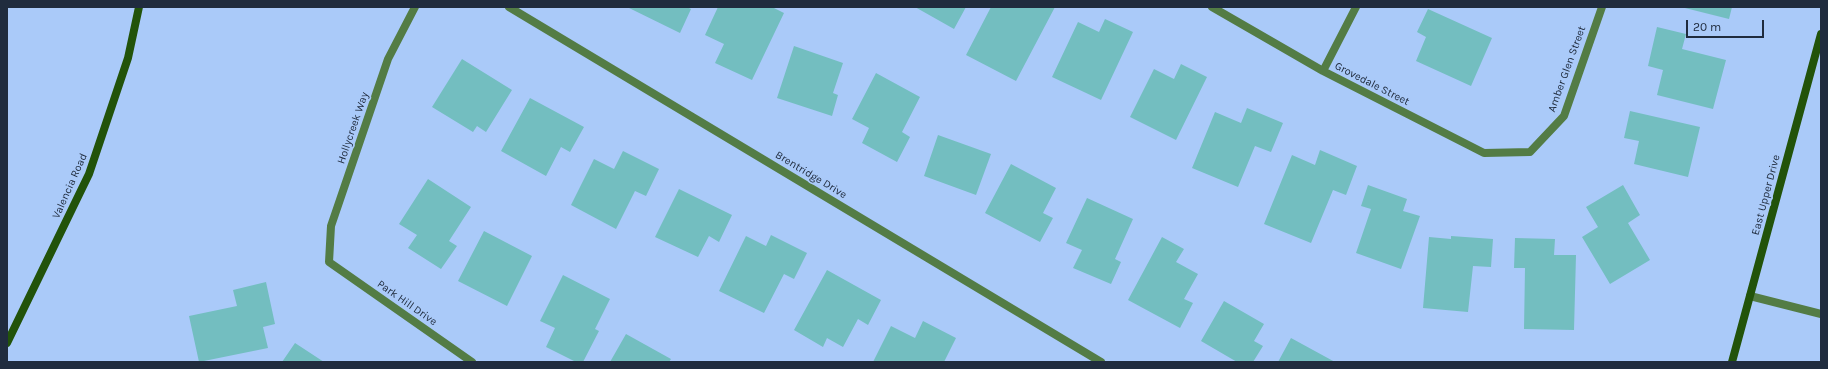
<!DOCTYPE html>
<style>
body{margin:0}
#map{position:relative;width:1828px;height:369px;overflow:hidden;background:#aacaf9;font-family:Karla,sans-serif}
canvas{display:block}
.frame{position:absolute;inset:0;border:8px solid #202c3e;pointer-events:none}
.scale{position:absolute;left:1686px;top:20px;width:78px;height:18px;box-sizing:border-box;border:2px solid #202c3e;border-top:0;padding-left:5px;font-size:12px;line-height:14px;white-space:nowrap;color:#202c3e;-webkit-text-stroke:3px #aacaf9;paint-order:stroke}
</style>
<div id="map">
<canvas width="1828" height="369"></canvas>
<div class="frame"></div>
<div class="scale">20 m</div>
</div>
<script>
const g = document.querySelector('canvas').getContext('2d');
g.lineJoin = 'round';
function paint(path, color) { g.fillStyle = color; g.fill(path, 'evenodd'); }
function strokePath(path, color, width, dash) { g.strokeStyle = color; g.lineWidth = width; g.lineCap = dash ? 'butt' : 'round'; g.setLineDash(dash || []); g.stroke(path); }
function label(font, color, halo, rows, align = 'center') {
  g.font = font + ' Karla,sans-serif'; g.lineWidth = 3.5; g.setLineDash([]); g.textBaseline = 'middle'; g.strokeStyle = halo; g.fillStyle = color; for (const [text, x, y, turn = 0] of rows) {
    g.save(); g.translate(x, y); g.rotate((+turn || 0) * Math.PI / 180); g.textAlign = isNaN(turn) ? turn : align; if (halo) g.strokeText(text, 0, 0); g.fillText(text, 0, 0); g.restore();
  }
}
paint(new Path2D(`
 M627 7H687L691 9 680 33Z
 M718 7H772L784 13 752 80 715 63 724 44 705 35Z
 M915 7H966L954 29Z
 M991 7H1055L1016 81 966 55Z
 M1681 7H1732L1729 19Z
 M1428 9 1492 38 1471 86 1416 61 1426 37 1417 32Z
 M1105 19 1133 32 1101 100 1052 77 1078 22 1099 32Z
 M1657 27 1686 34 1682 49 1726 60 1713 109 1657 95 1663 70 1648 66Z
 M794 46 843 63 833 93 838 95 832 116 777 98Z
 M462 59 512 90 486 132 477 126 473 132 432 107Z
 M1181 64 1207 77 1176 140 1130 117 1154 69 1174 79Z
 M876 73 920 97 902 132 910 137 897 162 862 143 869 128 852 119Z
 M530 98 584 127 570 152 561 147 546 176 501 151Z
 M1247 108 1283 123 1271 152 1255 146 1238 187 1192 168 1215 112 1241 123Z
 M1630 111 1700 127 1688 177 1634 164 1639 141 1624 138Z
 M938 135 991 154 976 195 924 176Z
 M1320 150 1357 166 1346 195 1333 190 1311 243 1264 224 1292 155 1315 165Z
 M623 151 659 169 646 196 635 191 616 229 571 205 594 159 614 169Z
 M1011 164 1056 188 1043 213 1053 218 1040 242 985 213Z
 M428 179 471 207 449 241 457 246 441 269 408 248 417 235 399 224Z
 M1368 185 1407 199 1403 211 1420 216 1401 269 1356 253 1371 209 1361 206Z
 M1623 185 1640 215 1628 223 1650 260 1610 284 1582 237 1598 227 1586 207Z
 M679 189 732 215 719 242 709 236 698 257 655 237Z
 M1087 198 1133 219 1115 259 1121 262 1111 284 1073 268 1082 250 1066 243Z
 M484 231 532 256 507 306 458 281Z
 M771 235 807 253 794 279 784 274 764 313 719 291 746 236 766 246Z
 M1451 236 1493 239 1491 267 1473 266 1468 312 1423 308 1429 237 1451 239Z
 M1162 237 1184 249 1176 262 1198 274 1184 299 1193 303 1180 328 1128 300Z
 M1515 238 1555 239 1554 255H1576L1574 330 1524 329 1525 268H1514Z
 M827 270 881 300 868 325 858 319 843 347 827 338 823 347 794 330Z
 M563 275 610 299 595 329 599 331 583 362H576L546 347 555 328 540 321Z
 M266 282 275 324 263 327 268 348 199 362 189 316 237 306 233 290Z
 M1224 301 1264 324 1254 341 1263 346 1253 362H1237L1201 341Z
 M923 321 956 338 944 362H873L891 326 915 338Z
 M626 334 671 359 669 362H610Z
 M1291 338 1335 362H1278Z
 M295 343 324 362H282Z`), '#73bec0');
strokePath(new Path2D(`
 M415 7 388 59 331 226 329 262 472 362
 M509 7 1101 362
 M1212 7 1323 71 1484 153 1530 152 1564 116 1602 7
 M1323 71 1356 7
 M1750 296 1821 314`), '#537c45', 8);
strokePath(new Path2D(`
 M7 343 89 174 128 58 139 7
 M1732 362 1821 34`), '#22530a', 8);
label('11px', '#202c3e', '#aacaf9', [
 ["Amber Glen Street",1567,69,-70],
 ["Grovedale Street",1372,84,27],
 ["Hollycreek Way",353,128,-71],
 ["Brentridge Drive",811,175,31],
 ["Valencia Road",70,186,-66],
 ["East Upper Drive",1766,195,-75],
 ["Park Hill Drive",407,303,35]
]);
</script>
